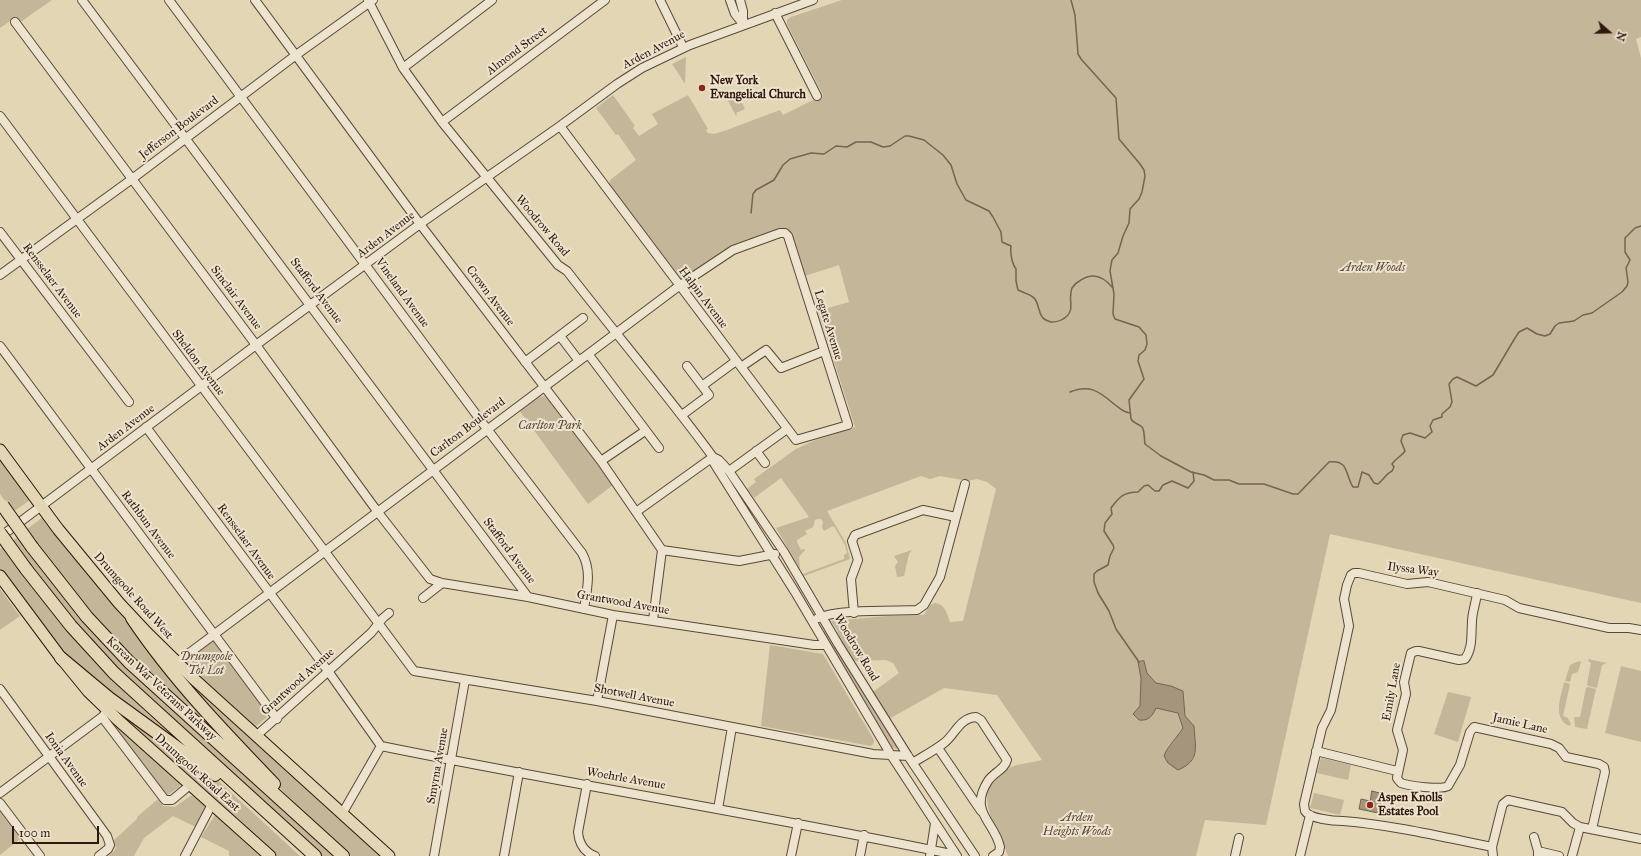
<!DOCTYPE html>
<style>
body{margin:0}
#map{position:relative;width:1641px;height:856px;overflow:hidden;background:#e2d6b4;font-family:"IM FELL Great Primer",serif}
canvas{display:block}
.north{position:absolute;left:1589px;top:12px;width:40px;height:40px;-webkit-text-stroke:3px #ece4ce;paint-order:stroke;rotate:110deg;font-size:11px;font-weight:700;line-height:16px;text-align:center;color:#30170e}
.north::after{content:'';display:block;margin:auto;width:14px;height:18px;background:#30170e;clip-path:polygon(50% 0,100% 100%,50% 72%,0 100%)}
.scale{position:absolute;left:12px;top:826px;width:87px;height:18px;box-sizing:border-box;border:2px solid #30170e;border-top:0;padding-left:5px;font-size:12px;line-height:14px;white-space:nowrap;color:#30170e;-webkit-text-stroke:3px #ece4ce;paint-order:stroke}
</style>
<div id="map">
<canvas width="1641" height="856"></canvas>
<div class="north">N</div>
<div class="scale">100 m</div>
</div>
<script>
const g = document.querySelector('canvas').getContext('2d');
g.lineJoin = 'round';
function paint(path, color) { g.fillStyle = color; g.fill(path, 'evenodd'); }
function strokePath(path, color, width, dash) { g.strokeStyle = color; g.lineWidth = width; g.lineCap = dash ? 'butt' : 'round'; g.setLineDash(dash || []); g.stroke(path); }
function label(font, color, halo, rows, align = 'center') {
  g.font = font + ' "IM FELL Great Primer",serif'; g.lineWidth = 4; g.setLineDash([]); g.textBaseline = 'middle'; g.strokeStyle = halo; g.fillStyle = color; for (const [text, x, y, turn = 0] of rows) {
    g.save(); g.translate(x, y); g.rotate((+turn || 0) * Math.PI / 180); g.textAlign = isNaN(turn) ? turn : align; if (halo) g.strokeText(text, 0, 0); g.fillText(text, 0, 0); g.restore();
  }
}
paint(new Path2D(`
 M0 0H52L22 21H10L0 28Z
 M842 0H1641V37L1636 39 1641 58V603L1330 534 1266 825 1205 820 1196 856H1008C998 826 966 789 1009 768 1019 763 1032 763 1042 760L997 695 944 688 889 719 870 694 899 673 893 663 886 660 852 661 836 634 838 632 831 621 887 616 924 615 930 605 935 603C945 604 947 614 950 622L963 621 996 489 987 482 977 479 968 481 940 476 930 479 921 476 827 511 846 543 850 559 804 576 803 574 844 559V555L847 553 845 545 835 528 833 526 824 531 822 527 823 522 821 519H818L815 520 813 527 805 531 807 534 797 540V542L801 550 804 549 805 550 799 557 800 569 776 528 809 517 781 478 754 498 747 489 756 482 754 479 796 449 813 441 855 427 818 311 849 302 839 265 805 276 792 236 781 230 726 250 685 279 680 280 609 186 610 180 636 160 618 134 616 135 596 108 613 95 635 126 633 128 639 136 658 124 652 114 688 95 708 129 706 130 708 133 714 134 727 130 780 110 783 115 823 95 787 24V20L791 17ZM1144 661 1147 673 1156 683 1171 686 1185 716 1194 726V757L1168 746 1176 739 1183 728 1178 713 1156 708 1133 714 1140 706 1141 678 1138 662Z
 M686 57 685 84 672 64Z
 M736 91 745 109 736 113 737 115 736 116 725 95 726 93 728 95Z
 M548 396 613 485 588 504 519 410 536 397Z
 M0 460 30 500 13 512 0 494Z
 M43 517 84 569 235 750C195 715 153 680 116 641 84 606 55 567 26 530Z
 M19 536 69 601 337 856H320L98 652 10 543Z
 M3 547C30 585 58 622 90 657 124 694 163 727 200 761L71 662 0 570V549Z
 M912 550 909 554 904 576 897 577 895 566 898 562 894 556Z
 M0 589 20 616 0 630Z
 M826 630 860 689 898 747 897 749 892 747 823 632Z
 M211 642H214L267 713 266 718 255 727 252 726 184 662Z
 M770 645 823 654 874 740V743L871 746 761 726Z
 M1588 659 1607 663 1602 665 1597 688 1588 686 1587 684 1591 663 1589 662Z
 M1579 661 1581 662 1578 672 1572 674 1570 682 1565 681 1570 665Z
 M168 662 381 856H351L305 814 251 758Z
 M1621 666 1641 671V742L1605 733Z
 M1564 682 1570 684 1563 716 1568 718 1571 724 1569 726C1552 718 1561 697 1564 682Z
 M1588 687 1596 689 1587 729 1575 727 1574 717H1580L1586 688Z
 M1448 692 1471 697 1458 742 1434 734Z
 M99 695 213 776 300 856H275Z
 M110 720 181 783 179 787 166 796Z
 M1321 758 1351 765 1348 780 1317 773Z
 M1314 793 1344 800 1340 815 1310 808Z
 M194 795 206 805 196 827 173 816 144 838 134 856H108L115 850 116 847 112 842 113 841 137 819V817L158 799 163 806 175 807 190 796Z
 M0 808 20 839 0 855Z
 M215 815 217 816 261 856H229V851L201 837Z`), '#c4b698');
const water = new Path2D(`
 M1144 661 1147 673 1156 683 1171 686 1183 691 1185 716 1194 726C1195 748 1201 760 1178 770L1168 763 1164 756C1168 745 1177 738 1183 728L1178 713 1156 708C1152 717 1148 721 1139 720L1133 714 1140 706 1141 678 1138 662Z
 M1372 791 1383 794 1378 813 1359 809 1361 799 1370 801Z`);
paint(water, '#a5957c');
strokePath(water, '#766350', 1);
strokePath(new Path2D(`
 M1071 0 1075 15 1078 54 1081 59 1116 98 1119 139 1140 164 1144 170 1145 176 1142 192 1139 199 1130 209 1129 223 1123 236 1118 253 1112 260 1111 265 1110 271 1114 294 1113 314 1115 319 1139 327 1146 335 1147 344 1145 350 1139 355 1138 361 1144 379 1129 400 1131 419C1134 424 1138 423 1142 427 1145 431 1144 439 1145 444L1161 456 1191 472 1204 475 1214 480H1229L1239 484H1264L1293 494H1298L1329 462C1349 459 1345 475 1353 487H1358L1362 472 1369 475 1374 483 1378 484C1384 479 1386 474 1392 471L1394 467 1392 464C1396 458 1402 456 1405 451L1401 441 1403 435 1410 433 1425 438 1432 432 1430 426 1433 420 1442 417V414L1450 407 1452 402 1449 384 1453 379 1457 377 1476 386 1493 375 1515 338 1519 332 1527 328 1537 334 1545 336 1550 334 1555 326 1559 323 1574 321 1583 315 1592 313 1622 292 1627 286 1628 282 1626 268 1630 260 1625 252V238L1635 228 1641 226
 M751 213 753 194 756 190 774 180 783 165 790 159 811 153 824 154 836 146 847 147 856 142H871L883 147 890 146 905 136H909L924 140 943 155 951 165 957 184 966 200 989 211 993 217 1001 232 1002 242 1011 246C1010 253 1012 264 1016 269V281L1018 290C1024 293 1031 294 1035 299 1041 308 1037 319 1051 322 1056 322 1060 321 1063 319 1077 311 1067 300 1072 288 1074 285 1077 282 1081 280 1093 272 1104 277 1113 288
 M1070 392C1089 384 1099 391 1114 404 1120 408 1122 412 1130 413
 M1139 662 1116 629 1109 611 1098 593 1094 582V574L1097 571 1108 565 1110 556 1114 548 1113 545 1104 531 1105 523 1112 514 1111 508C1119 497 1124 492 1138 492L1144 486 1148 485 1155 491H1159L1163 485 1172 481 1188 488 1194 481 1193 472`), '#766350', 1.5);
const minor = new Path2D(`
 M82 0 528 597
 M169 0 487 429 582 553C592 571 587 589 584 609
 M255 0 420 224 601 461 662 550 653 620
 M368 0 403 68 442 122 558 265 567 271C615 333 666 393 713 457L714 463 795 592 891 755 957 856
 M660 0 683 47
 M730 0 735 14 743 24
 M740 0 743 11V24
 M775 13 817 96
 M15 22 256 345 377 511 430 579 442 583 528 597 613 615 814 645H825
 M403 68 492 0
 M0 116 414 671 597 701 873 754 908 756
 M442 122 605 0
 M0 232 129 402
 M0 275 132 179 296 55 373 0
 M560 336 579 361
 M0 346 277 719
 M589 355 659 448
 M525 362 583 318
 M741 367 766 350 781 368 824 351
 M702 386 736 361
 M682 415 709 395 687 366
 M146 427 328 671 381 746C572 785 765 815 956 855
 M756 451 765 463
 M713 457 719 460 729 471 784 552 838 644 908 756 975 856
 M601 461 645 431
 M729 471 787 429
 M636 512 713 457
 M0 537 256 345 420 224 560 126 617 84 642 68 690 45 813 0
 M662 550 739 561 775 554
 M1477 593C1476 603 1472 612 1472 622 1471 634 1473 648 1465 659L1459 660 1419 651H1416L1411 653 1404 682 1406 694 1397 730 1403 750 1397 778C1398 780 1399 781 1401 783 1408 786 1442 790 1448 786L1460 765 1470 732 1474 727 1551 744 1559 748 1566 757 1599 764 1604 767 1605 772 1592 829
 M423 598 442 583
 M854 613 851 579 858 560 852 541 855 535 923 510 956 517
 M818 618C838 609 892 611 917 610L924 605 940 577 965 484
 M176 663 679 286 733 250 780 233H785L788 236 848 425 796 440 560 126
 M0 689 107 836 110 845 108 849 99 856
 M597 701 613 615
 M102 717 165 800H172L190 785
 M256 736 371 633 383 618 389 613
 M938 748 981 811
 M1316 751 1397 771
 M914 762C924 756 935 750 944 743 955 735 959 718 976 717L981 720 1007 760C1005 769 993 773 988 781 968 812 995 822 1000 847L999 852 993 856
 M587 784 578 832C579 844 584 852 595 856
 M0 793 102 717 108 710
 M0 803 40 856
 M718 809 732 727
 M342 814 381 746
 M1534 837 1538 851V855
 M1492 847C1443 837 1393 825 1343 821 1334 821 1310 819 1305 811L1304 804 1322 728 1331 710 1349 626 1344 599 1347 585 1351 575 1354 573H1359L1407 584 1428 582 1505 600 1519 608 1609 628H1629L1641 630
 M1538 851 1559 856
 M185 856 212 804
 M434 856 465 680
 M504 856 519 772
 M791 856 798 823
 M860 856 864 835
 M930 856 935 823
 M1235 856 1239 838
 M1300 856 1310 815
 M1493 856 1492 847 1502 807 1503 804 1508 800 1562 812 1573 823 1580 827 1641 839
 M1572 856 1580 827`);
const major = new Path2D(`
 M0 450 58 529 119 603 148 634 195 680 389 856
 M0 576 61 658 88 691 118 720 270 856`);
const highway = new Path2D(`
 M32 547 87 617 129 662 343 856
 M26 569 71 626 114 673 315 856
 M132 618C172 678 224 732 274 784
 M61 658 109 698 215 775`);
strokePath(minor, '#5c4738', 10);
strokePath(major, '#30170e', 13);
strokePath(highway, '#30170e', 14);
strokePath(minor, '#ece4ce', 8);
strokePath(major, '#e2d6b4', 11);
strokePath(highway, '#e2d6b4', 12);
const highwayBridge = new Path2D(`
 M3 506 32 547
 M0 533 26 569`);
strokePath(highwayBridge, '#30170e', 14, []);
strokePath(highwayBridge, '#e2d6b4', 12);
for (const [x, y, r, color] of [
 [702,88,4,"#8f2418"],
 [1370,805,4,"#8f2418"]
]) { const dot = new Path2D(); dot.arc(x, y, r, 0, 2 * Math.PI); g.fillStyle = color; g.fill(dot); strokePath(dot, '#ece4ce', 1.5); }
label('12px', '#30170e', '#ece4ce', [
 ["Arden Avenue",654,50,-28],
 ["Almond Street",517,51,-37],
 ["Jefferson Boulevard",179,128,-37],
 ["Woodrow Road",542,226,50],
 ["Arden Avenue",386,235,-37],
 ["Rensselaer Avenue",52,281,53],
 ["Stafford Avenue",316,291,53],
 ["Vineland Avenue",402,293,54],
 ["Crown Avenue",490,296,53],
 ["Sinclair Avenue",236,298,53],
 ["Halpin Avenue",703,298,53],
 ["Legate Avenue",828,325,73],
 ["Sheldon Avenue",198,363,53],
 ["Arden Avenue",126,428,-37],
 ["Carlton Boulevard",468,428,-37],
 ["Rathbun Avenue",148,525,53],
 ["Rensselaer Avenue",246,542,54],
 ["Stafford Avenue",509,551,53],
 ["Ilyssa Way",1413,570,7],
 ["Drumgoole Road West",133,596,48],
 ["Grantwood Avenue",623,603,10],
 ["Woodrow Road",856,648,59],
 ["Grantwood Avenue",298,682,-42],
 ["Korean War Veterans Parkway",161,689,43],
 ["Emily Lane",1392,692,-80],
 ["Shotwell Avenue",634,696,11],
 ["Jamie Lane",1520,724,13],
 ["Ionia Avenue",66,760,54],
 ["Smyrna Avenue",438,766,-80],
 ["Drumgoole Road East",197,773,42],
 ["Woehrle Avenue",626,779,10]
]);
label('bold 12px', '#30170e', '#ece4ce', [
 ["New York",710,81],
 ["Evangelical Church",710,95],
 ["Aspen Knolls",1378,798],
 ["Estates Pool",1378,812]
], 'left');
label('italic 12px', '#5c4737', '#ece4ce', [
 ["Arden Woods",1373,268],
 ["Carlton Park",550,426],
 ["Drumgoole",206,657],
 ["Tot Lot",206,671],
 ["Arden",1077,818],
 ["Heights Woods",1077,832]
]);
</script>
